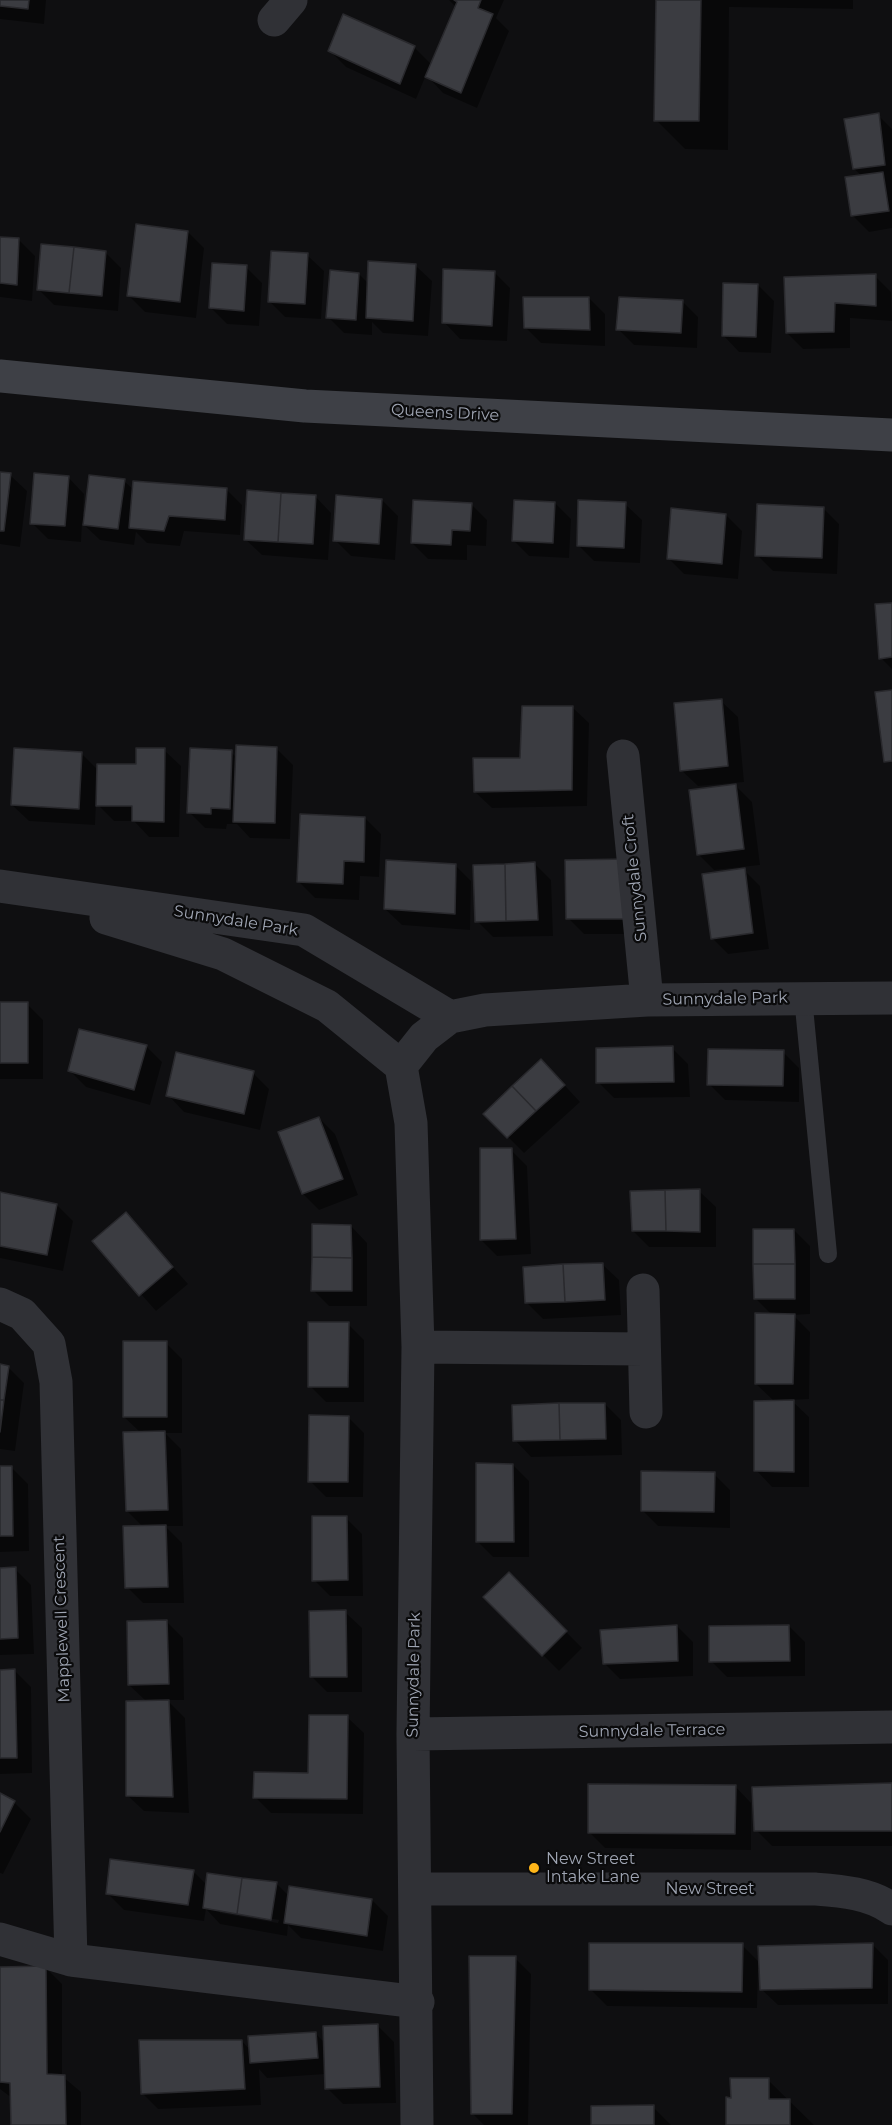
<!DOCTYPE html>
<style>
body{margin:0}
canvas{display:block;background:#0f0f11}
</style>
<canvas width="892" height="2125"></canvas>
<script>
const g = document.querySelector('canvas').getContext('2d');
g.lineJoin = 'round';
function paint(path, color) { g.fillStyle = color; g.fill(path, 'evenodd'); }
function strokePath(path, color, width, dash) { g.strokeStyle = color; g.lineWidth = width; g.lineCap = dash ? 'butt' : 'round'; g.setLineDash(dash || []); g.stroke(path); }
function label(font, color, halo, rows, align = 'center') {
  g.font = font + ' Montserrat,sans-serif'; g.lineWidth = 4.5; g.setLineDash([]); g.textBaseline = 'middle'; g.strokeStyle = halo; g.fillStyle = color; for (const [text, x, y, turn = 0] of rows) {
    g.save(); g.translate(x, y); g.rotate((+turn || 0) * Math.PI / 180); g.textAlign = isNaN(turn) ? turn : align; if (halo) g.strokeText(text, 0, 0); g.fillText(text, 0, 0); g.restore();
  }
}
paint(new Path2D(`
 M0 0H46L44 24 0 19Z
 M449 0H504L496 18 509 31 477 108 443 93 426 75 416 99 346 67 330 51 414 47 432 65 456 7Z
 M657 0H853V9L729 7 728 150 685 149 656 120Z
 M878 115 892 129V228L869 232 853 216 862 176 854 169Z
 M188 232 204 248 196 318 145 312 129 296Z
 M0 238 19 240 35 256 32 301 0 297Z
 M105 252 121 268 118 311 54 305 38 289Z
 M307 255 324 271 321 319 285 317 269 301Z
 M415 265 432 281 428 336 383 333 372 322V335L344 333 328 317 359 274 369 284Z
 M246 267 262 283 259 326 227 324 211 308Z
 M494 272 510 288 507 341 460 339 444 322Z
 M875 276 891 292 892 321 850 318V348L803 349 787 333Z
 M758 285 774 301 771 353 739 352 723 335Z
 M589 298 605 314V346L541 343 525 327Z
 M682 301 698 317 697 348 634 345 618 329Z
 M0 473 10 475 27 491 20 547 0 544Z
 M68 477 84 494 83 515H85L124 481 134 490 226 489 242 505 240 535 184 531 180 546 147 543 136 532 134 545 100 540 82 523 81 542 48 539 32 523Z
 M315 496 331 513 328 560 262 555 245 539Z
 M382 500 398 516 395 560 351 556 335 540Z
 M555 503 571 519 569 558 529 556 513 540Z
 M471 504 487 520 486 546 467 545V560L428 559 412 543Z
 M625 504 642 520 640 563 594 561 578 545Z
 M823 508 839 524 837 574 773 571 757 555Z
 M726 515 742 531 738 579 684 574 668 558Z
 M892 605V669L881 658Z
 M721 701 738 717 744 782 698 786 681 770Z
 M572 707 589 723 587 806 492 808 475 792 521 760Z
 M277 749 293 765 290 839 250 838 237 824H227L226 829 205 828 189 812 231 752 237 758Z
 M164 750 181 766 179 837H149L134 821H114L96 803 95 825 29 821 12 805 82 754 98 770 137 766Z
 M736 786 752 802 760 865 714 870 698 854Z
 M365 818 381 834 379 877 360 876 359 900 315 898 299 882Z
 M535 864 551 880 553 936 493 937 477 921Z
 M455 865 471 881 470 930 402 925 385 909Z
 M744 870 760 886 769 949 728 954 712 938Z
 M644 877V934H584L568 918Z
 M0 1004H27L43 1020V1079H0Z
 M146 1046 162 1062 150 1105 86 1087 70 1071Z
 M672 1048 688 1064 690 1097 614 1098 598 1082Z
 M783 1052 799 1068V1102L725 1100 709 1084Z
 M253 1073 269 1089 260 1130 184 1112 168 1095Z
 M557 1077 580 1102 524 1153 485 1114Z
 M319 1118 335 1134 358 1195 319 1210 303 1194Z
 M511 1150 527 1166 531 1254 497 1256 481 1240Z
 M699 1191 716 1207V1247H649L633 1231Z
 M0 1194 57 1205 73 1221 63 1271 0 1258Z
 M126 1214 188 1284 156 1311 94 1241Z
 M351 1226 367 1243V1306H329L313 1290Z
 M794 1230 810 1246V1314L793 1315 810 1332 809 1399 791 1400 809 1417V1487H772L756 1470 775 1402 756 1384 772 1315 755 1298Z
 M602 1264 619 1280 621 1315 543 1319 527 1303Z
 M348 1324 364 1340V1402H326L310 1386Z
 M166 1343 182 1359V1433H165L181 1449 183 1526H165L182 1543 184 1603H143L127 1587 143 1527 127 1511 141 1433 124 1417Z
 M0 1366 8 1367 24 1383 15 1451 0 1449Z
 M605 1404 621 1420 622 1455 531 1457 515 1440Z
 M348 1417 364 1433 363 1497H326L310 1481Z
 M513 1465 529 1481V1557H493L477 1541Z
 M0 1468H12L28 1484 29 1551 0 1552Z
 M714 1474 730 1490V1528L658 1526 642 1510Z
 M346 1518 362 1534 363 1596H330L314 1580Z
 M0 1569H15L31 1585 34 1654 0 1655Z
 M509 1574 582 1648 559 1671 485 1597Z
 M345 1612 362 1628V1692H327L311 1676Z
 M167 1622 183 1638 184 1700H167L185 1718 189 1813 144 1811 127 1795 147 1702 129 1685Z
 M677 1626 693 1642V1676L620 1679 604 1663Z
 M789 1626 805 1642V1676L727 1677 711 1661Z
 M14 1670 31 1687 32 1773 0 1774V1671Z
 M347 1717 364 1733 363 1814 271 1813 255 1797 309 1775Z
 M892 1784V1846H772L756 1830Z
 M735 1786 751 1803V1850L605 1848 589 1832Z
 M0 1795 14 1802 31 1819 3 1874 0 1873Z
 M193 1871 207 1885 276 1883 289 1896 372 1900 388 1916 383 1951 301 1938 288 1925 287 1936 220 1924 206 1909 204 1921 124 1910 108 1894ZM220 1910 279 1920 278 1923 220 1913Z
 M872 1944 888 1960V2004L778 2005 761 1989 760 1969H758L757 2008 607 2006 591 1990 742 1945 760 1963Z
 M515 1958 531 1974 528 2125H484L472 2113Z
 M0 1968H46L62 1984V2076L81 2092V2125H12V2098L0 2089Z
 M378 2026 394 2042 396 2103 343 2104 327 2088 326 2074 267 2078 259 2069 261 2105 158 2109 142 2093 242 2041 250 2050 315 2033 325 2043Z
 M768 2080 814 2125H727L732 2099Z
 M653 2107 671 2125H593Z`), '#0007');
const building = new Path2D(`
 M0 0H29L28 9 0 6Z
 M454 0H481L478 8 493 14 461 93 425 77 457 2Z
 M656 0H701L699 121H654Z
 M343 14 415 46 400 84 328 51Z
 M879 113 885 165 853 169 844 119Z
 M883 172 889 211 851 216 845 177Z
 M136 224 188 231 180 302 127 296Z
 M0 237 19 238 17 285 0 283Z
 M41 244 74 247 69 293 37 290Z
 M74 247 106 251 102 296 69 293Z
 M271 251 308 253 305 304 268 302Z
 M368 261 416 264 413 321 366 318Z
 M212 263 247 265 244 311 209 308Z
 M443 269 495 271 492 326 442 323Z
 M330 270 359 273 356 320 326 318Z
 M876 274V306L835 303 834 332 786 333 784 277Z
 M723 283 758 284 756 337 722 336Z
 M523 297H589L590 330 524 328Z
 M619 297 683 300 681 333 616 330Z
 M0 472 11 473 4 531H0Z
 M34 473 69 476 65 526 30 524Z
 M89 475 125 479 118 529 83 525Z
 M133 481 227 488 225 520 169 516 164 531 129 528Z
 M247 490 281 493 278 542 244 540Z
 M281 493 316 495 313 544 278 542Z
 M336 495 382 499 379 544 333 541Z
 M413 500 472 503 470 531 452 530 451 545 411 543Z
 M514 500 555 502 553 543 512 541Z
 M578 500 626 502 624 548 577 546Z
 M757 504 824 507 822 558 755 556Z
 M671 508 726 514 722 564 667 559Z
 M892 603V657L879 659 875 604Z
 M892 690V761L884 762 875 692Z
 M722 699 728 766 680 771 674 703Z
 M522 706H573L572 790 474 792 473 758H520Z
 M236 745 277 747 275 823 233 822Z
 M14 748 82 752 79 809 11 805Z
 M136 748H165L164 822 132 821V806H96L97 764H136Z
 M190 748 232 750 230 809 211 808V814L187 813Z
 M736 784 744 849 697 855 689 790Z
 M300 814 365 817 364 862 344 861 343 884 297 882Z
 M628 859 629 919H566L565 860Z
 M386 860 456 864 455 914 384 909Z
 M535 862 538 920 506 921 505 864Z
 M505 864 506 921 475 922 473 865Z
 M745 868 753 933 711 939 702 874Z
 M0 1002H28V1063H0Z
 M79 1029 147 1045 134 1090 68 1071Z
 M673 1046 674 1082 596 1083V1048Z
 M708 1049 784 1050 783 1086 707 1085Z
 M176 1052 254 1071 244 1114 166 1096Z
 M541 1059 565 1085 536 1111 512 1086Z
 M512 1086 536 1111 507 1138 483 1114Z
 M319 1117 343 1179 302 1194 278 1132Z
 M480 1148H512L516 1239 480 1240Z
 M700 1189V1232L666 1231 665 1190Z
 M665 1190 666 1231H632L630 1191Z
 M0 1192 57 1204 47 1255 0 1246Z
 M126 1212 173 1267 139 1296 92 1241Z
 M312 1224 351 1225 352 1258 312 1257Z
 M753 1229H794L795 1264H753Z
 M312 1257 352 1258V1291H311Z
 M603 1263 605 1300 565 1302 563 1264Z
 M563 1264 565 1302 525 1303 523 1267Z
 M753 1264H795V1299H754Z
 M755 1313 795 1314 793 1384H755Z
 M308 1322H349L348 1387H308Z
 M123 1341H167V1417H123Z
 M0 1364 9 1366 4 1400H0Z
 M0 1400H4L0 1432Z
 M794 1400V1472L754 1471V1401Z
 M559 1403H605L606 1439 560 1440Z
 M559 1403 560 1440 513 1441 512 1405Z
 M309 1415 349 1416 348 1482H308Z
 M165 1431 168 1510 126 1511 123 1432Z
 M476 1463 513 1464 514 1542H476Z
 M0 1466H12L13 1536H0Z
 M641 1471 715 1472 714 1512 641 1511Z
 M312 1516H347L348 1580 312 1581Z
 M166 1525 168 1587 125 1588 123 1526Z
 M16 1567 18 1638 0 1639V1568Z
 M509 1572 567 1631 542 1656 483 1597Z
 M346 1610 347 1677H310L309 1611Z
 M167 1620 169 1684 128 1685 127 1621Z
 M677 1625 678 1661 603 1664 600 1630Z
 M789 1625 790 1661 709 1662V1626Z
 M15 1669 17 1758H0V1670Z
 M169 1700 173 1797 126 1796V1701Z
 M309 1715H348L347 1799 253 1798 254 1772 308 1773Z
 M892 1783V1831H754L752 1787Z
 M588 1784 736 1785 735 1834 588 1833Z
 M0 1793 15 1801 0 1832Z
 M110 1859 194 1870 188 1905 106 1894Z
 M207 1873 242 1878 237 1914 203 1908Z
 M242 1878 277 1882 271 1920 237 1914Z
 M289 1886 372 1899 367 1936 284 1923Z
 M589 1943H743L742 1992 589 1990Z
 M873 1943 872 1988 760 1990 758 1946Z
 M469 1956H516L512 2114H471Z
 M46 1966 47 2074 65 2075 66 2125H11L10 2083 0 2082V1967Z
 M378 2024 380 2087 325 2089 323 2026Z
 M316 2032 318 2058 250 2063 248 2036Z
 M139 2040H242L245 2089 141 2094Z
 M730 2078H769V2099H790V2125H726V2097L731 2098Z
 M654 2105V2125H591V2106Z`);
paint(building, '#3b3c41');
strokePath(building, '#29292d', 1.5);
strokePath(new Path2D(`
 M803 997 828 1254`), '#303136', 18);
strokePath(new Path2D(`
 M274 20 291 0
 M623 756 647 1000
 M0 886 304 930 450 1017
 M106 918 223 954 327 1006 401 1066
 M643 1290 646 1412
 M0 1304 22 1314 49 1344 56 1382 71 1960
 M418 1347 644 1349
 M413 1734 892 1727
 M417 1889H815C841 1891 870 1893 892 1909
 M0 1939 71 1960 418 2002
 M417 2125 413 1734 418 1347 411 1123 401 1066 424 1037 450 1017 485 1010 647 1000 892 998`), '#303136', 33);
strokePath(new Path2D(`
 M0 376 305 406 892 435`), '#3e4046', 33);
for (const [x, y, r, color] of [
 [534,1868,6,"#ffb619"]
]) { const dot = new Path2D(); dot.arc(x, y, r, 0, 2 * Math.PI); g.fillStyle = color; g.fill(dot); strokePath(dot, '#0b0b0c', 2); }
label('16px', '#9fa5b3', '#0b0b0c', [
 ["Queens Drive",445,413,3],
 ["Sunnydale Croft",635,878,-96],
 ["Sunnydale Park",236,921,9],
 ["Sunnydale Park",725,999,-1],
 ["Mapplewell Crescent",62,1619,-92],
 ["Sunnydale Park",414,1675,-89],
 ["Sunnydale Terrace",652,1731,-1],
 ["New Street",710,1889]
]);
label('16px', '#9fa5b3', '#0b0b0c', [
 ["New Street",546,1859],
 ["Intake Lane",546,1877]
], 'left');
</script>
